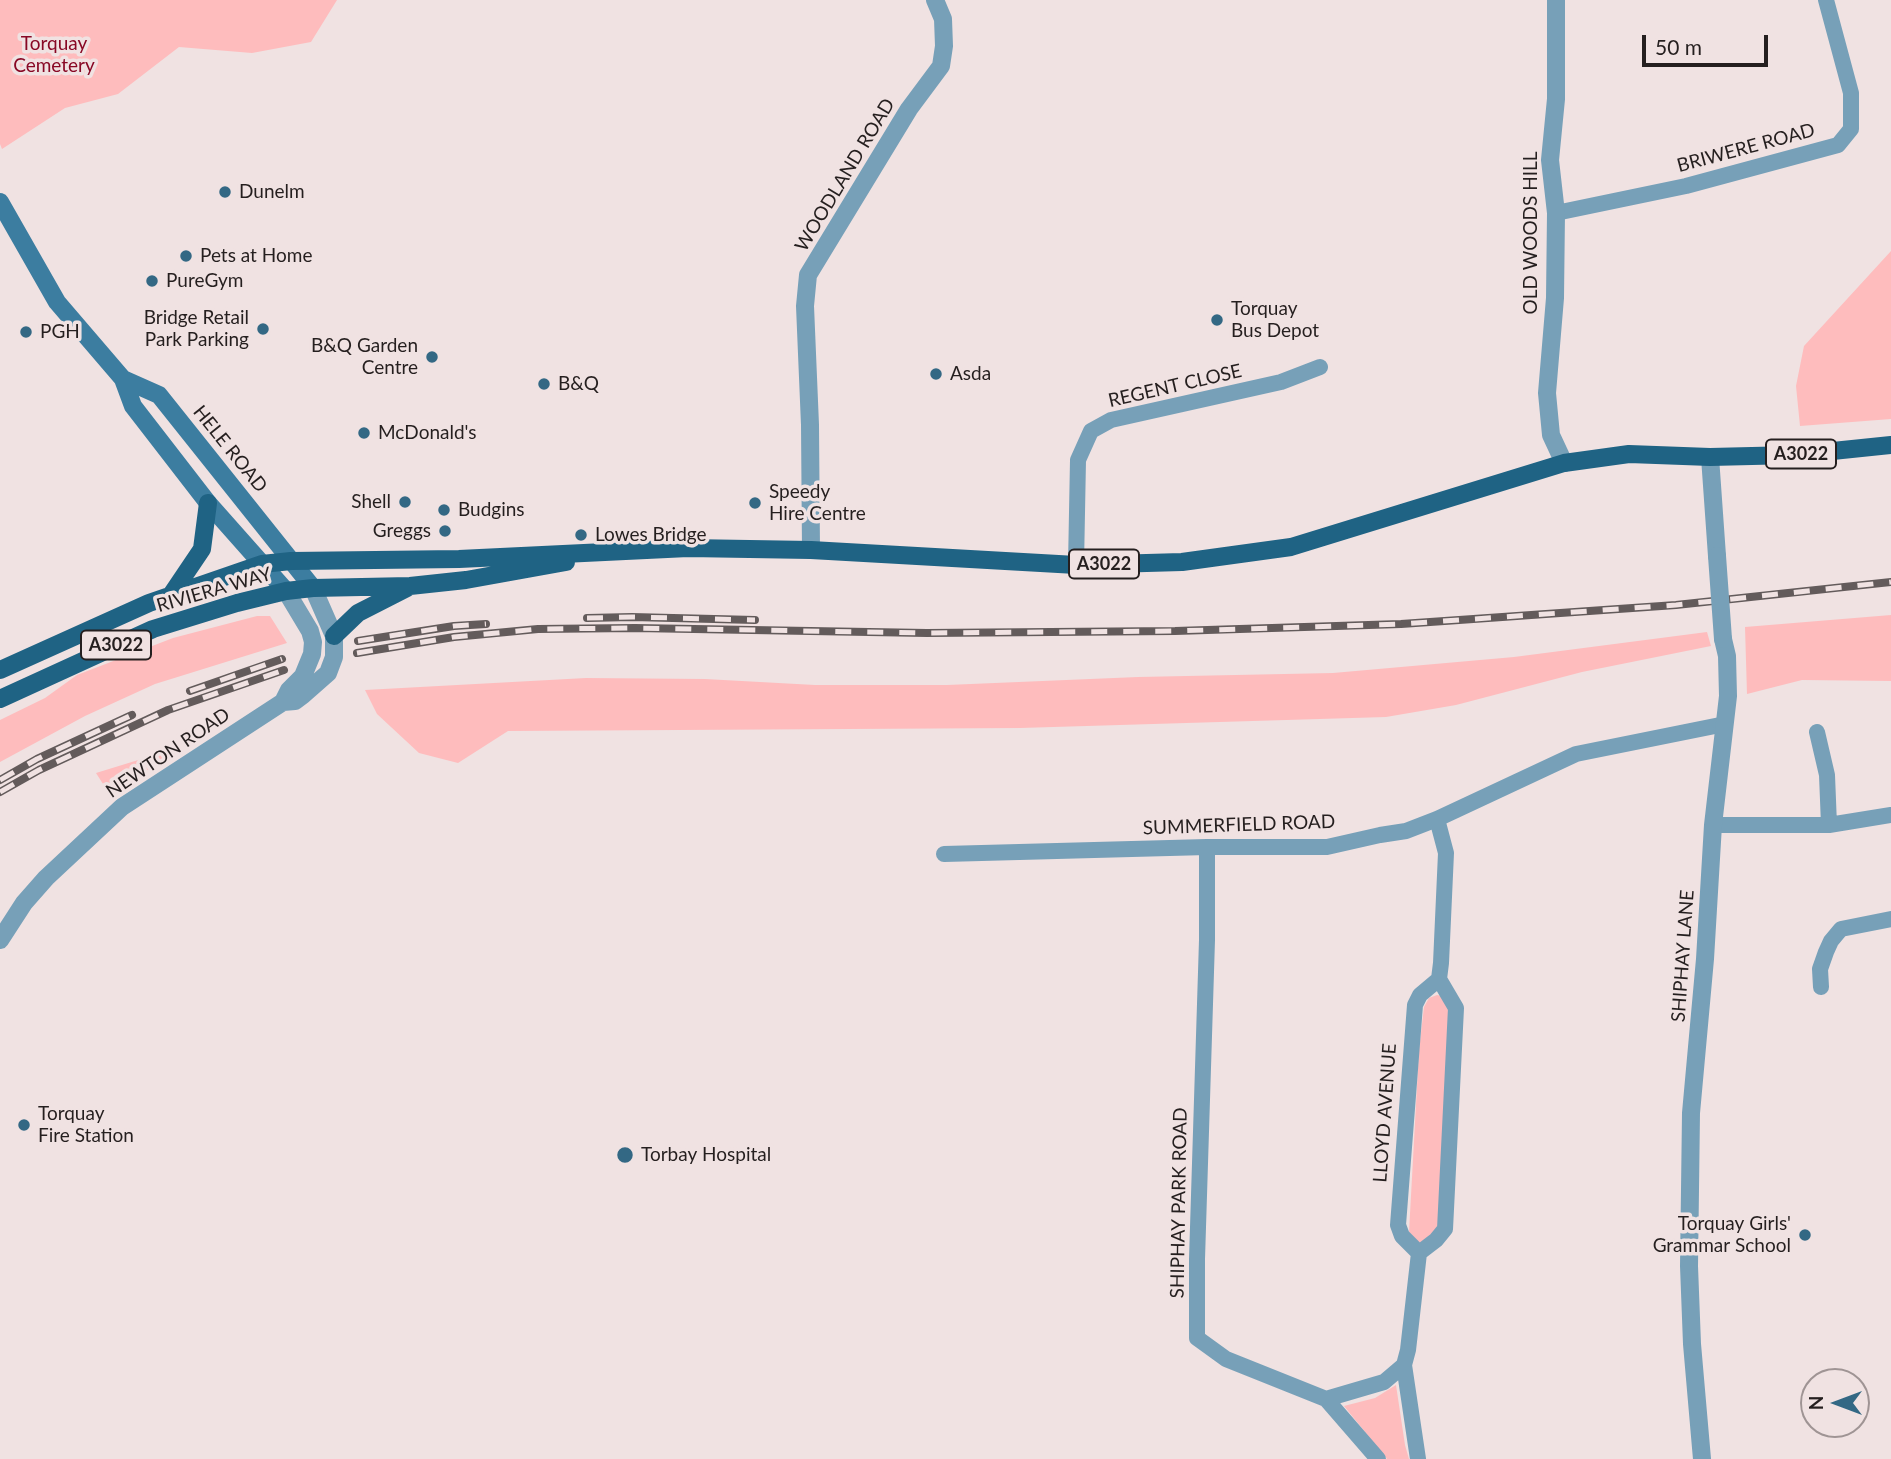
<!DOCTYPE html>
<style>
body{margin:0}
#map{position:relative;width:1891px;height:1459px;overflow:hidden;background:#f0e2e2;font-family:Lato,sans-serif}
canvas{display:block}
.north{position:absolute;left:1800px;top:1368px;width:70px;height:70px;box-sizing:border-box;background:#f0e2e2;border:2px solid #9f9494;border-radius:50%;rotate:270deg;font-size:19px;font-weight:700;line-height:28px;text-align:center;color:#251f1f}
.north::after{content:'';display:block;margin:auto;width:24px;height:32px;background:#336884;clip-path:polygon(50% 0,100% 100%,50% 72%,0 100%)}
.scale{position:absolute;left:1642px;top:35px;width:126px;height:32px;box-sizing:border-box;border:4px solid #251f1f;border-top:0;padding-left:9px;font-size:21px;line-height:24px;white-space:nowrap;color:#251f1f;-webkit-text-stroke:5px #f0e2e2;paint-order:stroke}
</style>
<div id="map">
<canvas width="1891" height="1459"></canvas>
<div class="north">N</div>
<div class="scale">50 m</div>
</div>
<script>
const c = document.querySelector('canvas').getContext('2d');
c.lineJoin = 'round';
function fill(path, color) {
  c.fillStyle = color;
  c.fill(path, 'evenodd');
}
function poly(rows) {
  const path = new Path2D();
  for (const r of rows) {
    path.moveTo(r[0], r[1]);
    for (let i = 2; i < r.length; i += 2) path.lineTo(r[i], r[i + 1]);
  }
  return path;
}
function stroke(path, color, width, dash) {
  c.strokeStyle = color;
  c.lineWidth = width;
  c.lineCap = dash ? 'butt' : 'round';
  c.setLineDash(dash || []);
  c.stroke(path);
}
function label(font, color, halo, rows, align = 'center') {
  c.font = font + ' Lato,sans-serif';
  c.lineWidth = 7;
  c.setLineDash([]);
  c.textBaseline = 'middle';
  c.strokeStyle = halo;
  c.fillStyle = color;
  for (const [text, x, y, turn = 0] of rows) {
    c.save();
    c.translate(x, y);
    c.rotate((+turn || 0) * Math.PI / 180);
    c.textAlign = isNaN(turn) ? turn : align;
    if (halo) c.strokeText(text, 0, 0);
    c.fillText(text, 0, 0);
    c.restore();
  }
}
const green = poly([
 [0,0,337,0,311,42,252,53,179,47,118,94,65,108,2,149,0,144],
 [1891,251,1891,419,1800,426,1796,386,1804,346],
 [1891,615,1891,681,1802,680,1747,694,1745,627],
 [257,616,270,616,287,643,155,684,85,716,0,762,0,720,45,698,77,675,173,638],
 [1707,632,1711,646,1582,672,1456,705,1386,717,1020,728,508,731,458,763,419,753,377,714,365,690,586,678,705,679,815,685,947,685,1138,677,1333,673,1514,657],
 [174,749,112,798,96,773],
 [1437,995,1447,997,1456,1006,1441,1224,1421,1245,1409,1232,1419,1050,1424,1007,1429,998],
 [1396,1385,1405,1445,1409,1459,1387,1459,1344,1406,1375,1398]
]);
const minor = poly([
 [1556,213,1686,186,1838,145,1851,129,1851,93,1826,0],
 [1076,565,1078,460,1091,431,1111,420,1281,382,1320,367],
 [1817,732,1827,775,1829,825],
 [1713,825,1829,825,1891,815],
 [1207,847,1207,940,1197,1259,1197,1338,1226,1359,1326,1399,1378,1459],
 [944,854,1207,847,1327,847,1380,835,1406,831,1437,819,1576,754,1725,724],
 [1821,987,1820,969,1826,952,1831,941,1841,929,1891,919],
 [1419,1253,1436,1240,1445,1229,1456,1008,1439,979],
 [1404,1365,1418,1459],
 [1326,1399,1384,1382,1404,1365,1408,1350,1419,1253,1402,1236,1398,1225,1415,1005,1420,995,1439,979,1441,963,1446,853,1437,819]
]);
const tertiary = poly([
 [1556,0,1556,99,1550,160,1556,213,1555,298,1547,393,1551,435,1564,463],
 [1710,457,1717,556],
 [811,550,810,425,805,306,808,275,909,109,941,66,944,46,943,19,935,0],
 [283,702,295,701,303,695,328,673,334,657,334,636,313,588],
 [0,940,24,903,46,878,122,807,283,702,289,690,303,676,312,654,313,642,310,631,286,591],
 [1702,1459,1692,1344,1689,1266,1691,1113,1705,959,1713,825,1728,696,1727,656,1723,639]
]);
const secondary = poly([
 [0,202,57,302,123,379,133,406,208,503,286,591],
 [123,379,159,395,313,588]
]);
const primary = poly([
 [171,595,202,549,208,503],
 [334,636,358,613,407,588],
 [0,670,149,603,262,564,291,561,459,559,688,548,811,550,1076,565,1182,562,1291,547,1564,463,1629,454,1710,457,1794,455,1891,445],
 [0,699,153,629,237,603,286,591,313,588,410,586,466,580,566,562]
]);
const rail = poly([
 [587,618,632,617,755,620],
 [358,641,454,626,486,624],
 [357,653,454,637,538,629,635,628,927,633,1175,631,1401,624,1676,605,1891,582],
 [190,691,282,659],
 [0,780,37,759,132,715],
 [0,792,39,770,168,710,284,670]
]);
const tertiaryBridge = poly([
 [1717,556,1723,639]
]);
const markers = [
 [225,192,7,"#336884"],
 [186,256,7,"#336884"],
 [152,281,7,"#336884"],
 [1217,320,7,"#336884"],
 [263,329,7,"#336884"],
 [26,332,7,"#336884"],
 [432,357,7,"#336884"],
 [936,374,7,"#336884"],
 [544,384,7,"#336884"],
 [364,433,7,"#336884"],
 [405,502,7,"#336884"],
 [755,503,7,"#336884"],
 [444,510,7,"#336884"],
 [445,531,7,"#336884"],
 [581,535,7,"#336884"],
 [24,1125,7,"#336884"],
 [625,1155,9,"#336884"],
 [1805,1235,7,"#336884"]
];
const shields = [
 [1801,454,70],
 [1104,564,70],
 [116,645,70]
];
const shieldNames = [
 ["A3022",1801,454],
 ["A3022",1104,564],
 ["A3022",116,645]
];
const parkNames = [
 ["Torquay",54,44],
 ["Cemetery",54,66]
];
const streetNames = [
 ["BRIWERE ROAD",1746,148,-15],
 ["WOODLAND ROAD",845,175,-59],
 ["OLD WOODS HILL",1531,233,-90],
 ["REGENT CLOSE",1175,386,-13],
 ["HELE ROAD",230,449,51],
 ["RIVIERA WAY",214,590,-16],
 ["NEWTON ROAD",168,753,-34],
 ["SUMMERFIELD ROAD",1239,825,-2],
 ["SHIPHAY LANE",1683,956,-86],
 ["LLOYD AVENUE",1385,1113,-86],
 ["SHIPHAY PARK ROAD",1179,1203,-89]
];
const poiNames = [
 ["Dunelm",239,192],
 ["Pets at Home",200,256],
 ["PureGym",166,281],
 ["Torquay",1231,309],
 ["Bus Depot",1231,331],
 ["Bridge Retail",249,318,"right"],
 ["Park Parking",249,340,"right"],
 ["PGH",40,332],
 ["B&Q Garden",418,346,"right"],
 ["Centre",418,368,"right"],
 ["Asda",950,374],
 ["B&Q",558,384],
 ["McDonald's",378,433],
 ["Speedy",769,492],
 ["Hire Centre",769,514],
 ["Shell",391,502,"right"],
 ["Budgins",458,510],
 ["Greggs",431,531,"right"],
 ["Lowes Bridge",595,535],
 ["Torquay",38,1114],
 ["Fire Station",38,1136],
 ["Torbay Hospital",641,1155],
 ["Torquay Girls'",1791,1224,"right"],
 ["Grammar School",1791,1246,"right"]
];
fill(green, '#febcbd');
stroke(minor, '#77a0b8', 16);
stroke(tertiary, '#77a0b8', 18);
stroke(secondary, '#3c7da0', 18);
stroke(primary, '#1f6384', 18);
stroke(rail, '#635b5b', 8);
stroke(rail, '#f0e2e2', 5, [16]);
stroke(tertiaryBridge, '#77a0b8', 18);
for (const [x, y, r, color] of markers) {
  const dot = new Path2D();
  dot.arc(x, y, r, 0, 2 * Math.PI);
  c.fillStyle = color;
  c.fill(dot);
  stroke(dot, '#f0e2e2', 2.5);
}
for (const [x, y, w] of shields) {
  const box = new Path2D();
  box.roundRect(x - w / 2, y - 14.5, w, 29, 5);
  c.fillStyle = '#f0e2e2';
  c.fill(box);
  stroke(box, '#251f1f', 2);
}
label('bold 18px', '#251f1f', null, shieldNames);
label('19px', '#880825', '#f0e2e2', parkNames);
label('19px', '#251f1f', '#f0e2e2', streetNames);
label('19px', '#251f1f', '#f0e2e2', poiNames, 'left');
</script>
